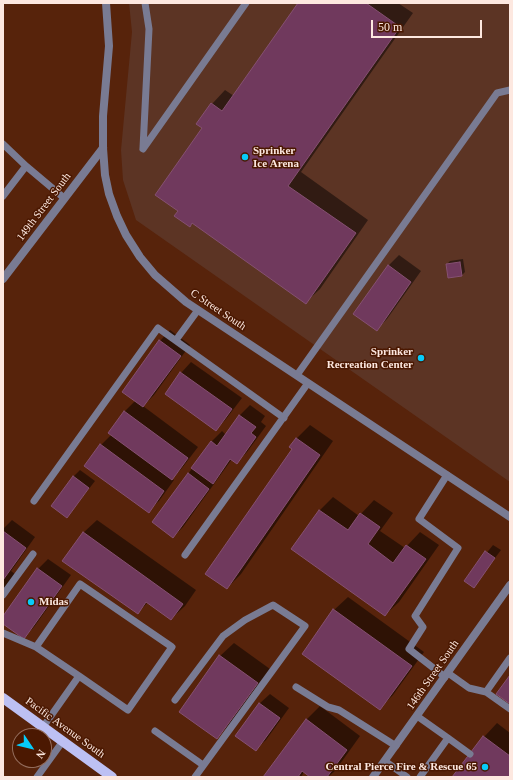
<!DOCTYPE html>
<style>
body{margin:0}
#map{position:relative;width:513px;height:780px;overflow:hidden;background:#57230b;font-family:Georgia,serif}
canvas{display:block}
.frame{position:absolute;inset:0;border:4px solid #fde8e0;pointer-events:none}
.north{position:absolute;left:12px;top:728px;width:40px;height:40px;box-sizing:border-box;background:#4b1801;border:1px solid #926b5a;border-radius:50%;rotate:125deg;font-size:11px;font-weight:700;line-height:16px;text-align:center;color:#fde8e0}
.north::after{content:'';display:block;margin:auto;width:14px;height:18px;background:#07cbf9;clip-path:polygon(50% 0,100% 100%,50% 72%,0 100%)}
.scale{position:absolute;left:371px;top:20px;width:111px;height:18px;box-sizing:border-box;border:2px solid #fde8e0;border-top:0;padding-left:5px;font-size:12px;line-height:14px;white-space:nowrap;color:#fde8e0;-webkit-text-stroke:3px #4b1801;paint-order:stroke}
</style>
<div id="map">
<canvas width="513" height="780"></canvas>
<div class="frame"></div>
<div class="north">N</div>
<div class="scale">50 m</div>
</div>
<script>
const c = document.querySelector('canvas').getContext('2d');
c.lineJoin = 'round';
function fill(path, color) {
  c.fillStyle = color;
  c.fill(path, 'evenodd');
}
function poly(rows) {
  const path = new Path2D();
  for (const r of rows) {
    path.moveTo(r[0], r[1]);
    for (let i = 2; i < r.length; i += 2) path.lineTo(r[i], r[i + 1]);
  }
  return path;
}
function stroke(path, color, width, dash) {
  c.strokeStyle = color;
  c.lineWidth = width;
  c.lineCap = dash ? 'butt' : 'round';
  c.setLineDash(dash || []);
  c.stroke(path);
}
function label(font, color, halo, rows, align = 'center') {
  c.font = font + ' Georgia,serif';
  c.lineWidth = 3;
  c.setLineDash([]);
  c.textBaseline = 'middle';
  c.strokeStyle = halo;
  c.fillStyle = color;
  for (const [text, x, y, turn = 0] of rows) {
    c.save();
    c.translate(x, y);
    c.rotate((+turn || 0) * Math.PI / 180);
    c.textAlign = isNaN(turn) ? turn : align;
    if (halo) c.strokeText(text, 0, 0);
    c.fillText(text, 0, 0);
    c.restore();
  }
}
const green = poly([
 [129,3,510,3,510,482,136,220,123,180,121,150,132,32]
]);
const shadow = poly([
 [299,3,398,3,413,13,301,172,368,220,320,289,306,302,193,223,190,226,180,211,212,104,225,90,234,96],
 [399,255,421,271,387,319,377,329,388,266],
 [463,259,465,272,462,275,447,264,450,261],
 [170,330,190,345,154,395,143,406,198,447,182,468,172,479,174,480,159,501,148,511,101,445,112,434,110,432,125,411,136,400,160,341],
 [191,362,242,398,226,419,216,430,166,393,181,373],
 [250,405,265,416,261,422,266,426,247,452,237,462,232,459,183,527,173,537,188,474,211,442,222,431,226,435,240,415],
 [310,425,333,441,241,574,227,588,293,448,296,439],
 [80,470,95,481,67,517,73,477],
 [333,497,359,516,374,500,393,513,380,531,405,548,420,532,439,545,399,602,385,615,292,549,320,510],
 [12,520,35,537,11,571,15,574,3,591,3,529],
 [97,520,196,590,185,606,171,619,148,602,138,613,83,533],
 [493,545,501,550,474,586,465,580],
 [48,559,71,575,34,627,24,637,3,622,3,618,38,569],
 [348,597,424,652,393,695,380,708,334,610],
 [234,643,270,669,230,724,217,738,220,656],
 [270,694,289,708,266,740,255,750,259,704],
 [320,706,360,736,335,771,328,777,311,777,304,772,301,777,265,777,306,720],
 [497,723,510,733,510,777,453,777,484,737]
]);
const building = poly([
 [298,3,366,3,400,27,288,186,356,233,306,304,192,223,190,227,174,216,178,211,155,195,202,128,196,124,211,103,222,111,298,3],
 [460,262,462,276,448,278,446,264,460,262],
 [388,265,411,282,377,331,353,314,388,265],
 [159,340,181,356,143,407,122,392,159,340],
 [180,372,232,409,216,431,165,394,180,372],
 [124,411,188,458,172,480,108,433,124,411],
 [239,415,256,427,251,433,256,437,237,464,230,459,213,484,191,468,211,441,217,446,239,415],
 [296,438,320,455,227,589,205,574,292,449,289,447,296,438],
 [100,444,164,491,149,513,84,466,100,444],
 [188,473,209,489,173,538,152,522,188,473],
 [73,476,89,488,67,518,51,506,73,476],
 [319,510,348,530,360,513,380,527,368,544,393,563,406,545,426,559,385,616,291,549,319,510],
 [3,531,26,548,3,580,3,531],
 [83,532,183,604,171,620,146,602,138,614,62,561,83,532],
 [485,551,495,558,474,588,464,581,485,551],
 [37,568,62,586,24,639,3,624,3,616,37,568],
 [333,609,412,666,380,710,302,654,333,609],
 [219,655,258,683,217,739,179,712,219,655],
 [510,675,510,704,496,694,510,675],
 [259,703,280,718,256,751,235,736,259,703],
 [306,719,347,750,327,777,310,777,302,771,298,777,263,777,306,719],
 [483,736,510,756,510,777,452,777,483,736]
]);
const service = poly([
 [3,144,26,166],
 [143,148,149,29,145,3],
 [143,149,246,3],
 [3,196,26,166,64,198],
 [176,340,198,310],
 [297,375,497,93,510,90],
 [34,501,158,328,284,418],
 [185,555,308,383],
 [3,595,33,554],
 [3,633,36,647],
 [448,673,469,688,486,692,510,709],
 [445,677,409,649,423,627,415,616,458,548,419,519,447,475],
 [296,687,328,707,339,710,396,746],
 [486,692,510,658],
 [175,700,223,636,245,620,273,605,305,626,195,777],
 [417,716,448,738,420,777],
 [43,727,79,676,128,710,172,647,80,584,36,647,79,676],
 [155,731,203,765],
 [448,738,470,754],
 [385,761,407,777],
 [37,777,63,741]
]);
const minor = poly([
 [3,279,103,148],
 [373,777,510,585]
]);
const tertiary = poly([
 [106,3,109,46,103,116,103,148,105,175,109,194,117,216,126,235,140,257,155,275,186,302,510,517]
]);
const primary = poly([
 [3,698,112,777]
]);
const markers = [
 [245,157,4,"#07cbf9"],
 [421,358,4,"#07cbf9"],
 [31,602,4,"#07cbf9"],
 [485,767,4,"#07cbf9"]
];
const poiNames = [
 ["Sprinker",253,151],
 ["Ice Arena",253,164],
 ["Sprinker",413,352,"right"],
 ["Recreation Center",413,365,"right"],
 ["Midas",39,602],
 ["Central Pierce Fire & Rescue 65",477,767,"right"]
];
const streetNames = [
 ["149th Street South",44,207,-53],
 ["C Street South",218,310,34],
 ["146th Street South",433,675,-55],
 ["Pacific Avenue South",65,728,36]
];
fill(green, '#5c3424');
fill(shadow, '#0007');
fill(building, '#70395d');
stroke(building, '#855071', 1);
stroke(service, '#797b93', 7);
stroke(minor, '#797b93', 8);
stroke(tertiary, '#797b93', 8);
stroke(primary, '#bdc0f3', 10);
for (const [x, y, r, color] of markers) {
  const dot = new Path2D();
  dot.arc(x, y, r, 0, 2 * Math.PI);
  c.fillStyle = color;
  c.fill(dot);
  stroke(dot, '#4b1801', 1.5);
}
label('bold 11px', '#fde8e0', '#4b1801', poiNames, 'left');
label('11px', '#fde8e0', '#4b1801', streetNames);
</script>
